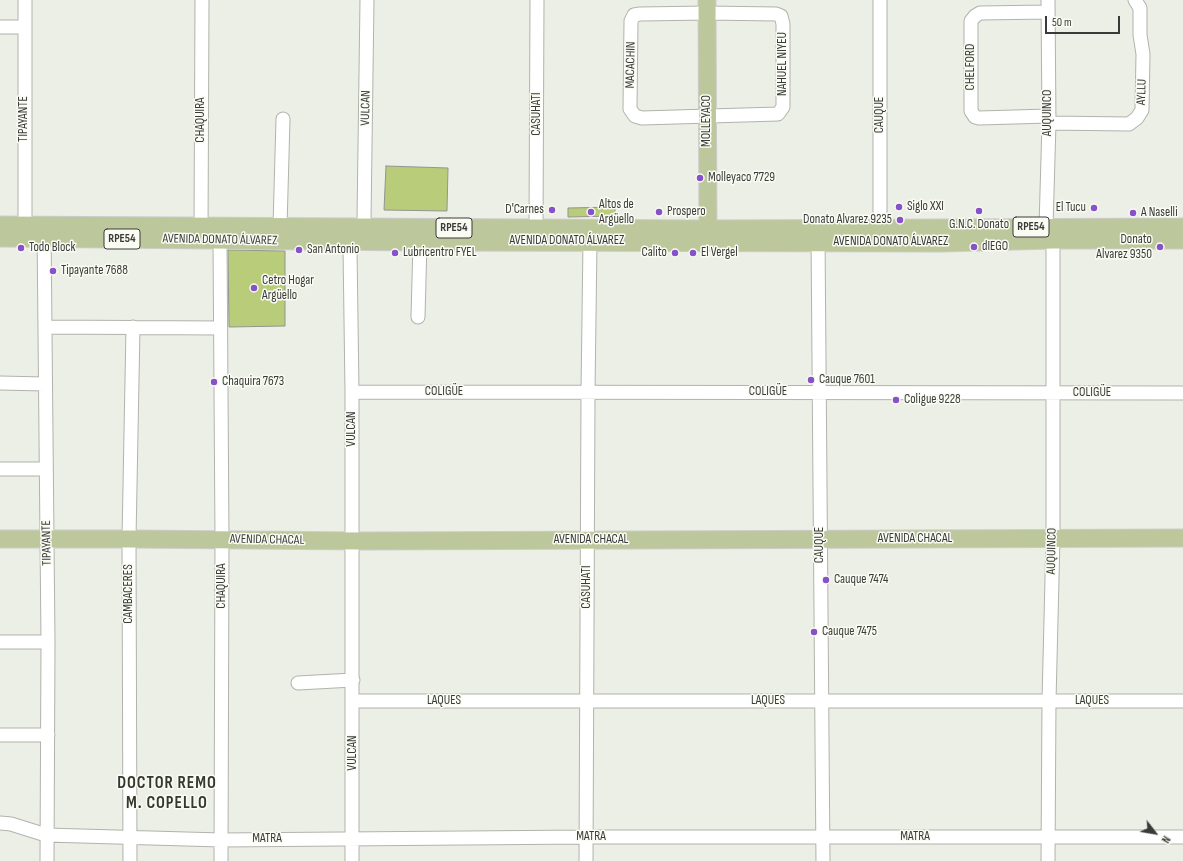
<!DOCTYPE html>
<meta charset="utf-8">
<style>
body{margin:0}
#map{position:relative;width:1183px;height:861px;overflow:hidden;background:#ecefe6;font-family:"Sofia Sans Condensed",sans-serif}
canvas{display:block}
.north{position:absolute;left:1135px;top:813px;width:40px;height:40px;-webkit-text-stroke:3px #fafcf4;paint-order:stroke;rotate:121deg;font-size:11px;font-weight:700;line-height:16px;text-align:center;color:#3a3b38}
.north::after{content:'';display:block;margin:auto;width:14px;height:18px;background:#3a3b38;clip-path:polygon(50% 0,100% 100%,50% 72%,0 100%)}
.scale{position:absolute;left:1045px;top:16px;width:75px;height:18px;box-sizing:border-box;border:2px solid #3a3b38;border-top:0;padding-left:5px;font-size:12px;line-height:14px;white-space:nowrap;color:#3a3b38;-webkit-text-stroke:3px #fafcf4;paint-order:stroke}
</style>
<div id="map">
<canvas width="1183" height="861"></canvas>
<div class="north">N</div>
<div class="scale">50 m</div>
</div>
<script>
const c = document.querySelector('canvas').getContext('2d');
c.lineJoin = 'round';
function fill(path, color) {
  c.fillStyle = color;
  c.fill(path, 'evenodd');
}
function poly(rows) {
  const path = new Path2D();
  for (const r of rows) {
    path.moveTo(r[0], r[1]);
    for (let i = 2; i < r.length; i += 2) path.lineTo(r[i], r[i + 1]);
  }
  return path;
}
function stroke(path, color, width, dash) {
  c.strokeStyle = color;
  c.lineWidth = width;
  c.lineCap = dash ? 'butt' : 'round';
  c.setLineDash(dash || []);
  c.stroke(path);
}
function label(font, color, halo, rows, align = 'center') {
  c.font = font + ' "Sofia Sans Condensed",sans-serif';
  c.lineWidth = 3;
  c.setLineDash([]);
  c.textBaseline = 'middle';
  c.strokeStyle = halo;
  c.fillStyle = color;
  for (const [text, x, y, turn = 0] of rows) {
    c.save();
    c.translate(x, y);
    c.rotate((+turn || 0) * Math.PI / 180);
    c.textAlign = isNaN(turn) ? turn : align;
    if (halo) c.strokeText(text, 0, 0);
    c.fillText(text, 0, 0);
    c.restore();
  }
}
const building = poly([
 [386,166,448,168,447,211,384,210,386,166],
 [615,207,615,216,568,217,568,208,615,207],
 [228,250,285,251,285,326,229,327,228,250]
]);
const minor = poly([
 [1047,12,980,13,975,16,971,21,971,111,975,117,979,118,1049,116],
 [707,13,776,14,781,16,783,24,783,107,778,114,642,118,635,116,630,109,631,21,634,15,640,14,707,13],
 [0,27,25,27],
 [1049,123,1129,124,1137,118,1142,110,1143,54,1140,35,1140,8,1135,0],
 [280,227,283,119],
 [1046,227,1049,123,1048,0],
 [536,228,537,0],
 [44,229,48,642,47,861],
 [880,229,880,0],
 [25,234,25,0],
 [201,234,202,0],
 [818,235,823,861],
 [220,240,222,540,221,861],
 [418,317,420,242],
 [45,327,220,328],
 [0,383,45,384],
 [352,392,1183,393],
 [0,469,46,469],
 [0,642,48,642],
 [298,683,353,680],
 [353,701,1183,701],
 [0,735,48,735],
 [0,823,11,824,46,835,221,840,586,837,1183,837],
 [130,861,129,539,133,327],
 [352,861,352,392,350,248,351,241,362,227,364,220,367,0],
 [586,861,588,392,590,241],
 [1048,861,1049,701,1053,538,1053,240]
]);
const major = poly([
 [707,0,708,240],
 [0,225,707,229,1183,227],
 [0,238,420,242,941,243,1053,240,1183,240],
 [0,539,129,539,362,541,1183,538]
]);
const markers = [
 [700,178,4,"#8651c9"],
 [899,207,4,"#8651c9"],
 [1094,208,4,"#8651c9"],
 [552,210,4,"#8651c9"],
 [979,211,4,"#8651c9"],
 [591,212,4,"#8651c9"],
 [659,212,4,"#8651c9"],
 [1133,213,4,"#8651c9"],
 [900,220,4,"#8651c9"],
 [974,247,4,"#8651c9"],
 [1160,247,4,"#8651c9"],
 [21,248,4,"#8651c9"],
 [299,250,4,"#8651c9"],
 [395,253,4,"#8651c9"],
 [675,253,4,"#8651c9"],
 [693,253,4,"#8651c9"],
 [53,271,4,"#8651c9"],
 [254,288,4,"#8651c9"],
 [811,380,4,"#8651c9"],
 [214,382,4,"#8651c9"],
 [896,400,4,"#8651c9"],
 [826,580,4,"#8651c9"],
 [814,632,4,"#8651c9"]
];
const shields = [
 [1031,227,36],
 [454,228,36],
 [122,239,36]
];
const shieldNames = [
 ["RPE54",1031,227],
 ["RPE54",454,228],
 ["RPE54",122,239]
];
const streetNames = [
 ["NAHUEL NIYEU",783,64,-90],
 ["MACACHIN",631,65,-89],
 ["CHELFORD",971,67,-90],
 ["AYLLU",1142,92,-88],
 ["VULCAN",366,108,-89],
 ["AUQUINCO",1048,113,-90],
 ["CASUHATI",537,114,-90],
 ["CAUQUE",880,115,-90],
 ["TIPAYANTE",24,119,-90],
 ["CHAQUIRA",201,120,-90],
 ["MOLLEYACO",707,121,-90],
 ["AVENIDA DONATO ÁLVAREZ",220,240,1],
 ["AVENIDA DONATO ÁLVAREZ",567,241],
 ["AVENIDA DONATO ÁLVAREZ",891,242],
 ["COLIGÜE",444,392],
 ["COLIGÜE",768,392],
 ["COLIGÜE",1092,393],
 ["VULCAN",352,429,-90],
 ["AVENIDA CHACAL",915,539],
 ["AVENIDA CHACAL",267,540,1],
 ["AVENIDA CHACAL",591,540],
 ["TIPAYANTE",47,543,-91],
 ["CAUQUE",820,545,-90],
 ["AUQUINCO",1052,551,-89],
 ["CHAQUIRA",222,586,-90],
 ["CASUHATI",587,587,-90],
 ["CAMBACERES",129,594,-90],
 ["LAQUES",444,701],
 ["LAQUES",768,701],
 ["LAQUES",1092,701],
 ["VULCAN",353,753,-90],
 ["MATRA",591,837],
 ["MATRA",915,837],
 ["MATRA",267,839]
];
const poiNames = [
 ["Molleyaco 7729",708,178],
 ["Altos de",599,205],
 ["Argüello",599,220],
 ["Siglo XXI",907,207],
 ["El Tucu",1086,208,"right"],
 ["D'Carnes",544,210,"right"],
 ["Prospero",667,212],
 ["A Naselli",1141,213],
 ["Donato Alvarez 9235",892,220,"right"],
 ["G.N.C. Donato",979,225,"center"],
 ["Donato",1152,240,"right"],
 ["Alvarez 9350",1152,255,"right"],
 ["dIEGO",982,247],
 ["Todo Block",29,248],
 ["San Antonio",307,250],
 ["Lubricentro FYEL",403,253],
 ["Calito",667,253,"right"],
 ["El Vergel",701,253],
 ["Tipayante 7688",61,271],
 ["Cetro Hogar",262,281],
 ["Argüello",262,296],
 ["Cauque 7601",819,380],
 ["Chaquira 7673",222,382],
 ["Coligue 9228",904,400],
 ["Cauque 7474",834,580],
 ["Cauque 7475",822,632]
];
const districtNames = [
 ["DOCTOR REMO",167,784],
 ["M. COPELLO",167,804]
];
fill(building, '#b8cc79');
stroke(building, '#93958e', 1);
stroke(minor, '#b1b3ac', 15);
stroke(major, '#cccccb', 19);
stroke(minor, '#fff', 13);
stroke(major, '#bcc79b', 17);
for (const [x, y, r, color] of markers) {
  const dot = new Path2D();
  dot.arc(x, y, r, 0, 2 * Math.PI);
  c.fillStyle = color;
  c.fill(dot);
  stroke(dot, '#fafcf4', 1.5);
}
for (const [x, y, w] of shields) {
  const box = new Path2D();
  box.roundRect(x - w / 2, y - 10, w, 20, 3);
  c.fillStyle = '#fafcf4';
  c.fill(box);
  stroke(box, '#3a3b38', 1);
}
label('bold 12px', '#3a3b38', null, shieldNames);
label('13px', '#3a3b38', '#fafcf4', streetNames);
label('13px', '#3a3b38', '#fafcf4', poiNames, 'left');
c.letterSpacing = '1px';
label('bold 17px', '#353730', '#fafcf4', districtNames);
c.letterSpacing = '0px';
</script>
